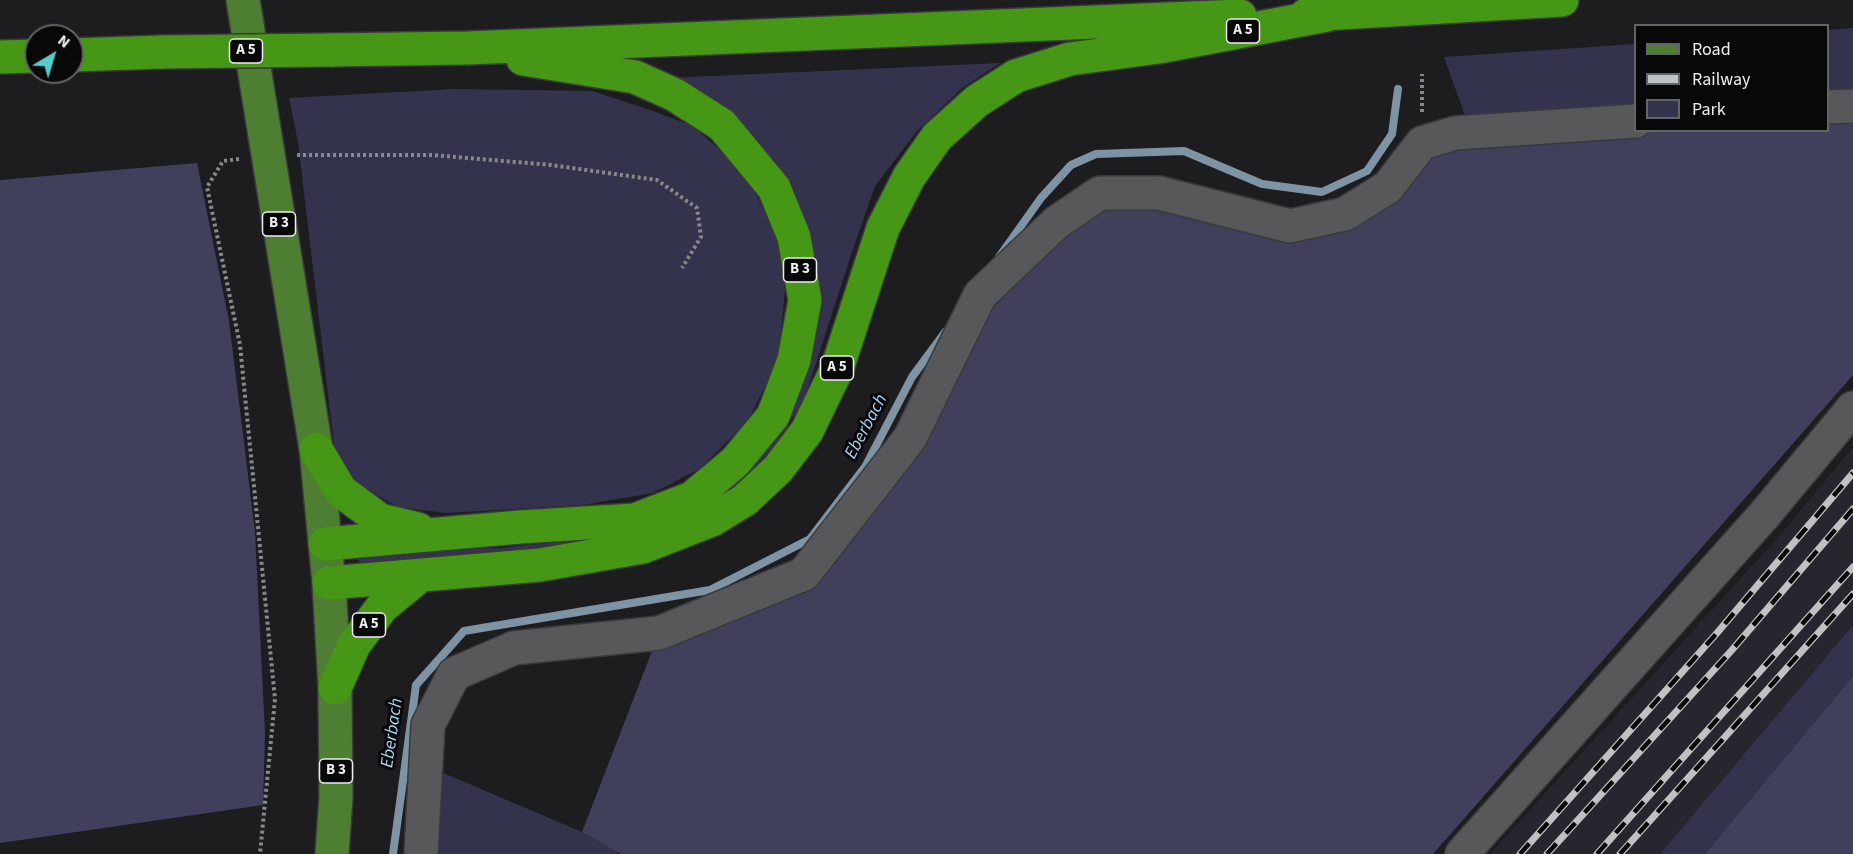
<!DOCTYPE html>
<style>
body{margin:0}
#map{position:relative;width:1853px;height:854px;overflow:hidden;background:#1d1d20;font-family:"Source Sans 3",sans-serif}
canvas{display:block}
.legend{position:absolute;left:1634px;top:24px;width:195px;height:108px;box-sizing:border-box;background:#080809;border:2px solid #636465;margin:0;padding:8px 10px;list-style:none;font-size:18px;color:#ecedee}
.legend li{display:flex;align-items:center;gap:12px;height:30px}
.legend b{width:30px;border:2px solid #636465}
.north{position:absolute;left:24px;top:24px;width:60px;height:60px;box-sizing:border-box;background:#080809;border:2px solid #636465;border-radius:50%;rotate:38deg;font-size:16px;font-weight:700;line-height:24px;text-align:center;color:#ecedee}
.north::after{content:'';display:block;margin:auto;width:21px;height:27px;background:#53cdca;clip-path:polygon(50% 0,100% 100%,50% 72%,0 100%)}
</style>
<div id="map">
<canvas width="1853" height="854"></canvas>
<ul class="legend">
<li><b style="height:8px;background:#4d7e31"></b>Road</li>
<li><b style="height:8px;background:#c0c1c2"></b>Railway</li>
<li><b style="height:16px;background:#34334d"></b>Park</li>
</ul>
<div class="north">N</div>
</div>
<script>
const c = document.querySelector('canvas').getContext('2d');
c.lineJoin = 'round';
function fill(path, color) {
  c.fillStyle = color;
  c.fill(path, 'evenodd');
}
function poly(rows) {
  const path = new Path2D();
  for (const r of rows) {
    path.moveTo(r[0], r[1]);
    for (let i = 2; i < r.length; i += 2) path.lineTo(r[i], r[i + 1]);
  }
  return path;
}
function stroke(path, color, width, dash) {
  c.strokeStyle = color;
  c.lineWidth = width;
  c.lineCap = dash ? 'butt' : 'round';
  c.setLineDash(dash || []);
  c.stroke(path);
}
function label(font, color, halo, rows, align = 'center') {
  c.font = font + ' "Source Sans 3",sans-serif';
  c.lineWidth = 6;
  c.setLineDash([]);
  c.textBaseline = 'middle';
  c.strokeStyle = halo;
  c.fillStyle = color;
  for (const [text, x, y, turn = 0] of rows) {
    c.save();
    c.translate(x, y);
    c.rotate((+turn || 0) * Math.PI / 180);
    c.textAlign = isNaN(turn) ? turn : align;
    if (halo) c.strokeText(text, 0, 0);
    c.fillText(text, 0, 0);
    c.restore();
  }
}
const built = poly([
 [1853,447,1853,625,1660,854,1490,854,1781,534]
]);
const green = poly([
 [1853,28,1853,95,1828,97,1828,30],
 [1635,44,1635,111,1468,124,1444,57],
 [1000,63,962,88,917,131,875,186,853,249,804,400,771,450,737,485,694,515,580,550,365,566,353,556,368,551,500,548,602,537,770,440,805,223,668,78],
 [455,89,592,91,650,110,693,126,743,171,777,234,785,290,778,361,748,420,701,468,653,493,582,505,446,513,398,507,356,483,335,453,298,142,289,98],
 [1853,625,1853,676,1705,854,1660,854],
 [441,772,582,832,618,852,617,854,434,854]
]);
const forest = poly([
 [1853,106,1853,375,1433,854,621,854,582,832,659,633,804,574,910,438,980,295,1100,193,1290,226,1345,214,1422,143,1636,130,1828,130,1828,107],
 [197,163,229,321,255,532,265,733,263,805,0,843,0,180],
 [1853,676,1853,854,1705,854]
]);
const stream = poly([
 [999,257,1041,198,1071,165,1096,154,1184,151,1262,184,1322,192,1367,171,1392,134,1398,89],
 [393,854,416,685,464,631,710,590,810,539,865,467,912,377,946,331]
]);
const path = poly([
 [1422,112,1422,74],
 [297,155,433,155,551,165,657,180,697,208,701,237,682,268],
 [239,159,223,161,207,187,240,345,275,699,260,854]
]);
const minor = poly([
 [1828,107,1853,106],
 [421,854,428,725,454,674,514,648,659,633,804,574,910,438,980,295,1057,222,1100,193,1159,193,1290,226,1345,214,1388,187,1422,143,1455,133,1636,121],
 [1462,854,1765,514,1853,408]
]);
const major = poly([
 [243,0,316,449,329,583,335,688,336,797,332,854]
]);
const highway = poly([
 [1306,15,1562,0],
 [330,50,468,48,1240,16],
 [72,55,162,52],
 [0,57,36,56],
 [316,449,341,491,380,520,418,529],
 [325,544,520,527,635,520,692,498,735,462,773,416,794,360,805,300,794,237,774,188,722,125,675,95,635,77,523,59],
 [329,583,540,565,643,547,712,520,745,500,778,469,807,431,837,369,883,228,909,177,937,137,977,101,1016,76,1070,59,1159,47,1327,15],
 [335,688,354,645,382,607,421,575]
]);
const rail = poly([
 [1520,854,1717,633,1853,473],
 [1547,854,1732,650,1853,509],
 [1597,854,1853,567],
 [1620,854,1853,594]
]);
const highwayBridge = poly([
 [162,52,330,50]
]);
const shields = [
 [1243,31,33],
 [246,51,33],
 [279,224,33],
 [800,270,33],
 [837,368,33],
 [369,625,33],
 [336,771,33]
];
const shieldNames = [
 ["A 5",1243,31],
 ["A 5",246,51],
 ["B 3",279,224],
 ["B 3",800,270],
 ["A 5",837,368],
 ["A 5",369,625],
 ["B 3",336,771]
];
const waterNames = [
 ["Eberbach",867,427,-62],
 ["Eberbach",393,733,-82]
];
fill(built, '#26262e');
fill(green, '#34334d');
fill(forest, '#403f5c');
stroke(stream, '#7e93a3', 8);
stroke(minor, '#393a3c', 36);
stroke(major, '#393a3c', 36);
stroke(highway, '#393a3c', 36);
stroke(path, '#88898b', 4, [3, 3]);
stroke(minor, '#58585b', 33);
stroke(major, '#4d7e31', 33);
stroke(highway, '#469715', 33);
stroke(rail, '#c0c1c2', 7);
stroke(rail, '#080809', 4.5, [14]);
stroke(highwayBridge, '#393a3c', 36, []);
stroke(highwayBridge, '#469715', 33);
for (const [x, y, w] of shields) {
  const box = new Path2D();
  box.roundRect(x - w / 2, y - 12, w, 24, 4.5);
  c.fillStyle = '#080809';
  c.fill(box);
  stroke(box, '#ecedee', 1.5);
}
label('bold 15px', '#ecedee', null, shieldNames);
label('italic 18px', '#abd4f6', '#080809', waterNames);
</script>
